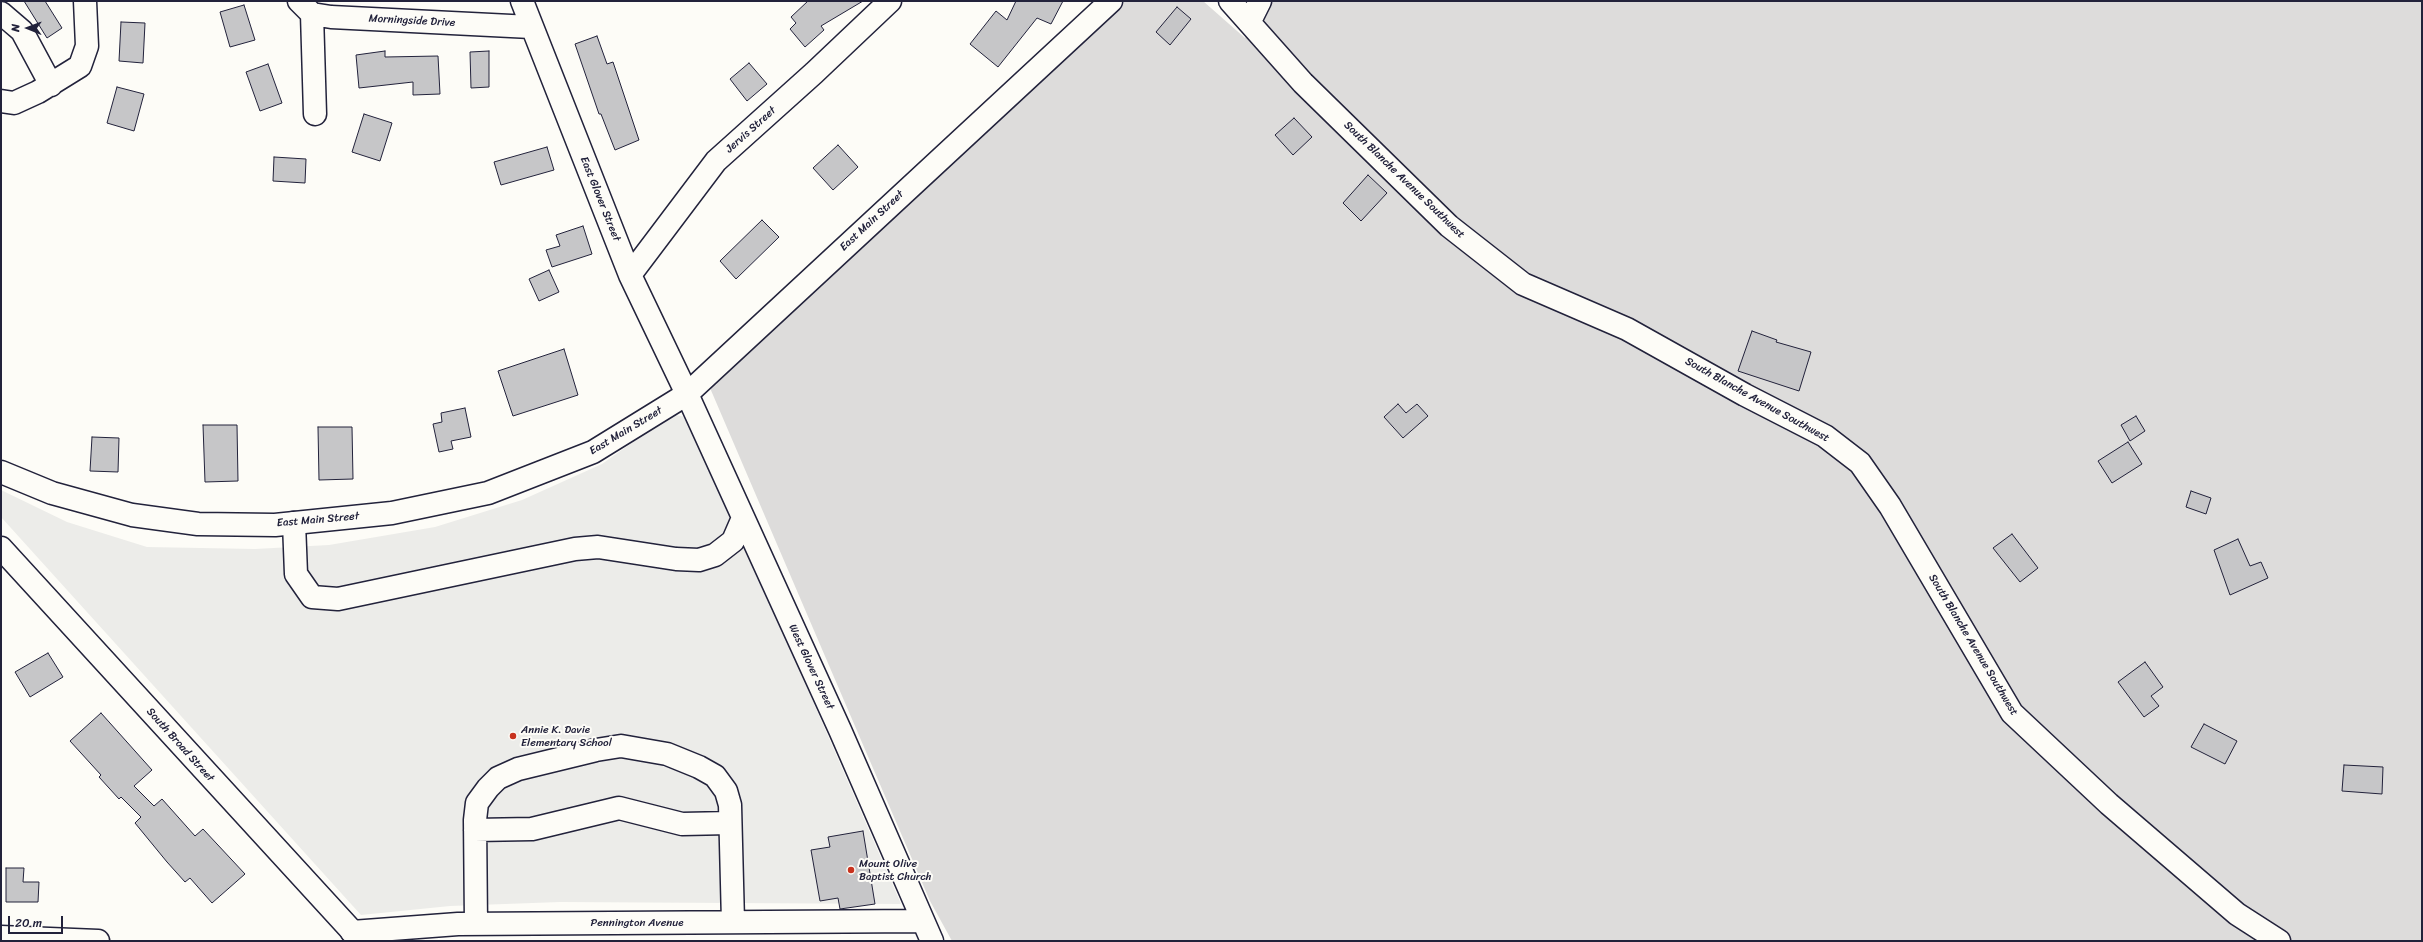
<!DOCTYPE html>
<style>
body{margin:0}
#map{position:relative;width:2423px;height:942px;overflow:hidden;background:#fdfcf7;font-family:Sriracha,sans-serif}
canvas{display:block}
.frame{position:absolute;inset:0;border:2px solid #22223b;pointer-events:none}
.north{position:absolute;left:8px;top:8px;width:40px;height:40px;-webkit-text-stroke:3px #fdfcf7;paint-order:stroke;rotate:271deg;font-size:11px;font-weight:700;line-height:16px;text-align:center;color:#22223b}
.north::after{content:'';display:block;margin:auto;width:14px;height:18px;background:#22223b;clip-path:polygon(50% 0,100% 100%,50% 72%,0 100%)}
.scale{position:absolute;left:8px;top:916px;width:55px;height:18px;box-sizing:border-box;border:2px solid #22223b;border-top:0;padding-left:5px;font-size:12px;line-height:14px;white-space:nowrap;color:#22223b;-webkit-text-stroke:3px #fdfcf7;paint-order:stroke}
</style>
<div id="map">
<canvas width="2423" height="942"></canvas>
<div class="frame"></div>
<div class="north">N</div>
<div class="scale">20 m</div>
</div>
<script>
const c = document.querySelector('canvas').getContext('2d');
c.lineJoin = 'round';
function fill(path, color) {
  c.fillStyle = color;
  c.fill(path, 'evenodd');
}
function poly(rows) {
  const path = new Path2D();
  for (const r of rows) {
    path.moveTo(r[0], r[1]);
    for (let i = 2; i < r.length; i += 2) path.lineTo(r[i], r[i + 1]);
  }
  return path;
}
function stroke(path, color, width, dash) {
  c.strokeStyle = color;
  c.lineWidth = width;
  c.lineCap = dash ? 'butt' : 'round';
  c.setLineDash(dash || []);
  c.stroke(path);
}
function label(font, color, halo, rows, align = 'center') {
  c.font = font + ' Sriracha,sans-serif';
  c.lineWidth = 4;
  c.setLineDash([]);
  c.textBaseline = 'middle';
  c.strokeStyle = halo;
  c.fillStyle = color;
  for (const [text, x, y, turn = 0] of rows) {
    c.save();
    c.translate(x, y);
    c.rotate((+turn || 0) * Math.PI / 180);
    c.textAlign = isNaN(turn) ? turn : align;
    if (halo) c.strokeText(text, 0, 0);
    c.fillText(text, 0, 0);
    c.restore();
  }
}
const built = poly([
 [676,415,690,418,901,904,560,902,450,906,361,915,1,517,1,490,67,522,147,547,255,549,329,545,435,527,522,500,602,464,664,420]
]);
const green = poly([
 [1119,1,1203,1,1245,38,1267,1,2422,1,2422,941,952,941,930,901,707,381]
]);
const building = poly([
 [24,1,45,1,62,28,47,38,24,1],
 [808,1,863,1,821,26,824,30,805,47,790,29,796,23,791,17,808,1],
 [1016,1,1063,1,1051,24,1037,18,998,67,970,44,996,11,1007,20,1016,1],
 [244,5,255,40,230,47,220,12,244,5],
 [1177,7,1191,19,1170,45,1156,32,1177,7],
 [121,22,145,23,143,63,119,61,121,22],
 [597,36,607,64,613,62,639,140,615,150,601,114,599,114,575,44,597,36],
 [385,51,385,57,438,56,440,94,413,95,413,82,359,88,356,55,385,51],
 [489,51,489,87,471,88,470,52,489,51],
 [749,63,767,84,747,101,730,79,749,63],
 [268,64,282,103,260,111,246,72,268,64],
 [117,87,144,94,134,131,107,123,117,87],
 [364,114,392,123,380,161,352,152,364,114],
 [1294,118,1312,137,1293,155,1275,135,1294,118],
 [838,145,858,167,833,190,813,168,838,145],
 [547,147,554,170,501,185,494,162,547,147],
 [274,157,306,159,305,183,273,181,274,157],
 [1368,175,1387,193,1361,221,1343,203,1368,175],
 [762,220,779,237,736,279,720,261,762,220],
 [583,226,592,254,552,267,546,250,560,246,556,235,583,226],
 [549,270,559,292,539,301,529,279,549,270],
 [1752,331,1777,340,1776,342,1811,352,1799,391,1738,371,1752,331],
 [564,349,578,395,513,416,498,371,564,349],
 [1398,404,1406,413,1417,404,1428,416,1403,438,1384,417,1398,404],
 [465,408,471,437,451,441,453,449,439,452,433,424,442,422,441,413,465,408],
 [2136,416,2145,431,2130,441,2121,425,2136,416],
 [203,425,237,425,238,481,205,482,203,425],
 [318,427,352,427,353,479,319,480,318,427],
 [92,437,119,438,118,472,90,471,92,437],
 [2128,442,2142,464,2112,483,2098,461,2128,442],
 [2191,491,2211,498,2206,514,2186,507,2191,491],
 [2012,534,2038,568,2020,582,1993,548,2012,534],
 [2238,539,2250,566,2261,562,2268,578,2230,595,2214,550,2238,539],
 [48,653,63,677,30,697,15,672,48,653],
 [2145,662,2163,687,2151,696,2159,706,2144,717,2118,682,2145,662],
 [101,713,152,770,134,786,154,806,162,799,195,836,203,829,245,874,212,903,190,878,185,882,167,862,135,823,141,817,121,797,119,799,99,777,101,775,70,741,101,713],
 [2204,724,2237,741,2225,764,2191,747,2204,724],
 [2344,765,2383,767,2382,794,2342,791,2344,765],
 [863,831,875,904,840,909,838,898,820,901,811,850,830,847,828,837,863,831],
 [6,868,24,868,23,882,39,882,38,902,6,902,6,868]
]);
const minor = poly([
 [299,1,312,14,331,17,531,27],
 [522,1,630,275,687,394,840,730,932,941],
 [1230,1,1303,83,1449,226,1523,284,1627,329,1745,395,1825,436,1860,463,1890,506,2012,713,2109,804,2237,914,2279,941],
 [1,13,22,31,51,85],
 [312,14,315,114],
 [1250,21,1260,1],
 [1,101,14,103,38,92,80,66,87,46,85,1],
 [630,275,716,161,814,73,890,1],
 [294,523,296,574,312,597,338,599,575,549,598,547,676,559,699,560,715,555,733,541,743,518],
 [475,830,532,829,619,808,682,824,730,823],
 [476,924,475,820,477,803,488,788,498,778,518,769,596,750,621,746,667,754,699,767,715,776,726,791,730,805,733,922],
 [352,932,458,924,923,921],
 [1,937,98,941]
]);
const major = poly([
 [1,472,52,493,132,515,198,524,275,525,392,513,488,493,593,452,687,394,1111,1],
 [1,548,361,941]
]);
const markers = [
 [513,736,4,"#c8321e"],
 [851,870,4,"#c8321e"]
];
const streetNames = [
 ["Morningside Drive",412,21,3],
 ["Jervis Street",751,130,-42],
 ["South Blanche Avenue Southwest",1404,180,44],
 ["East Glover Street",600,199,68],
 ["East Main Street",872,221,-43],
 ["South Blanche Avenue Southwest",1757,400,29],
 ["East Main Street",626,431,-31],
 ["East Main Street",318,520,-5],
 ["South Blanche Avenue Southwest",1973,645,59],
 ["West Glover Street",811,667,65],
 ["South Broad Street",180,745,48],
 ["Pennington Avenue",637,923]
];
const poiNames = [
 ["Annie K. Davie",521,730],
 ["Elementary School",521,743],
 ["Mount Olive",859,864],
 ["Baptist Church",859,877]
];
fill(built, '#ecece9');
fill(green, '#dddcdb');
fill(building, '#c6c6c8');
stroke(building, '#22223b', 1);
stroke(minor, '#22223b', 25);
stroke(major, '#22223b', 25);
stroke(minor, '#fdfcf7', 22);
stroke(major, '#fdfcf7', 22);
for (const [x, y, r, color] of markers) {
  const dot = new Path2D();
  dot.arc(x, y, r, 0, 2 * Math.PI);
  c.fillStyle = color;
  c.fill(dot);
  stroke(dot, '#fdfcf7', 1.5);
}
label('11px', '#22223b', '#fdfcf7', streetNames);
label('11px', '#22223b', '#fdfcf7', poiNames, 'left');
</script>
